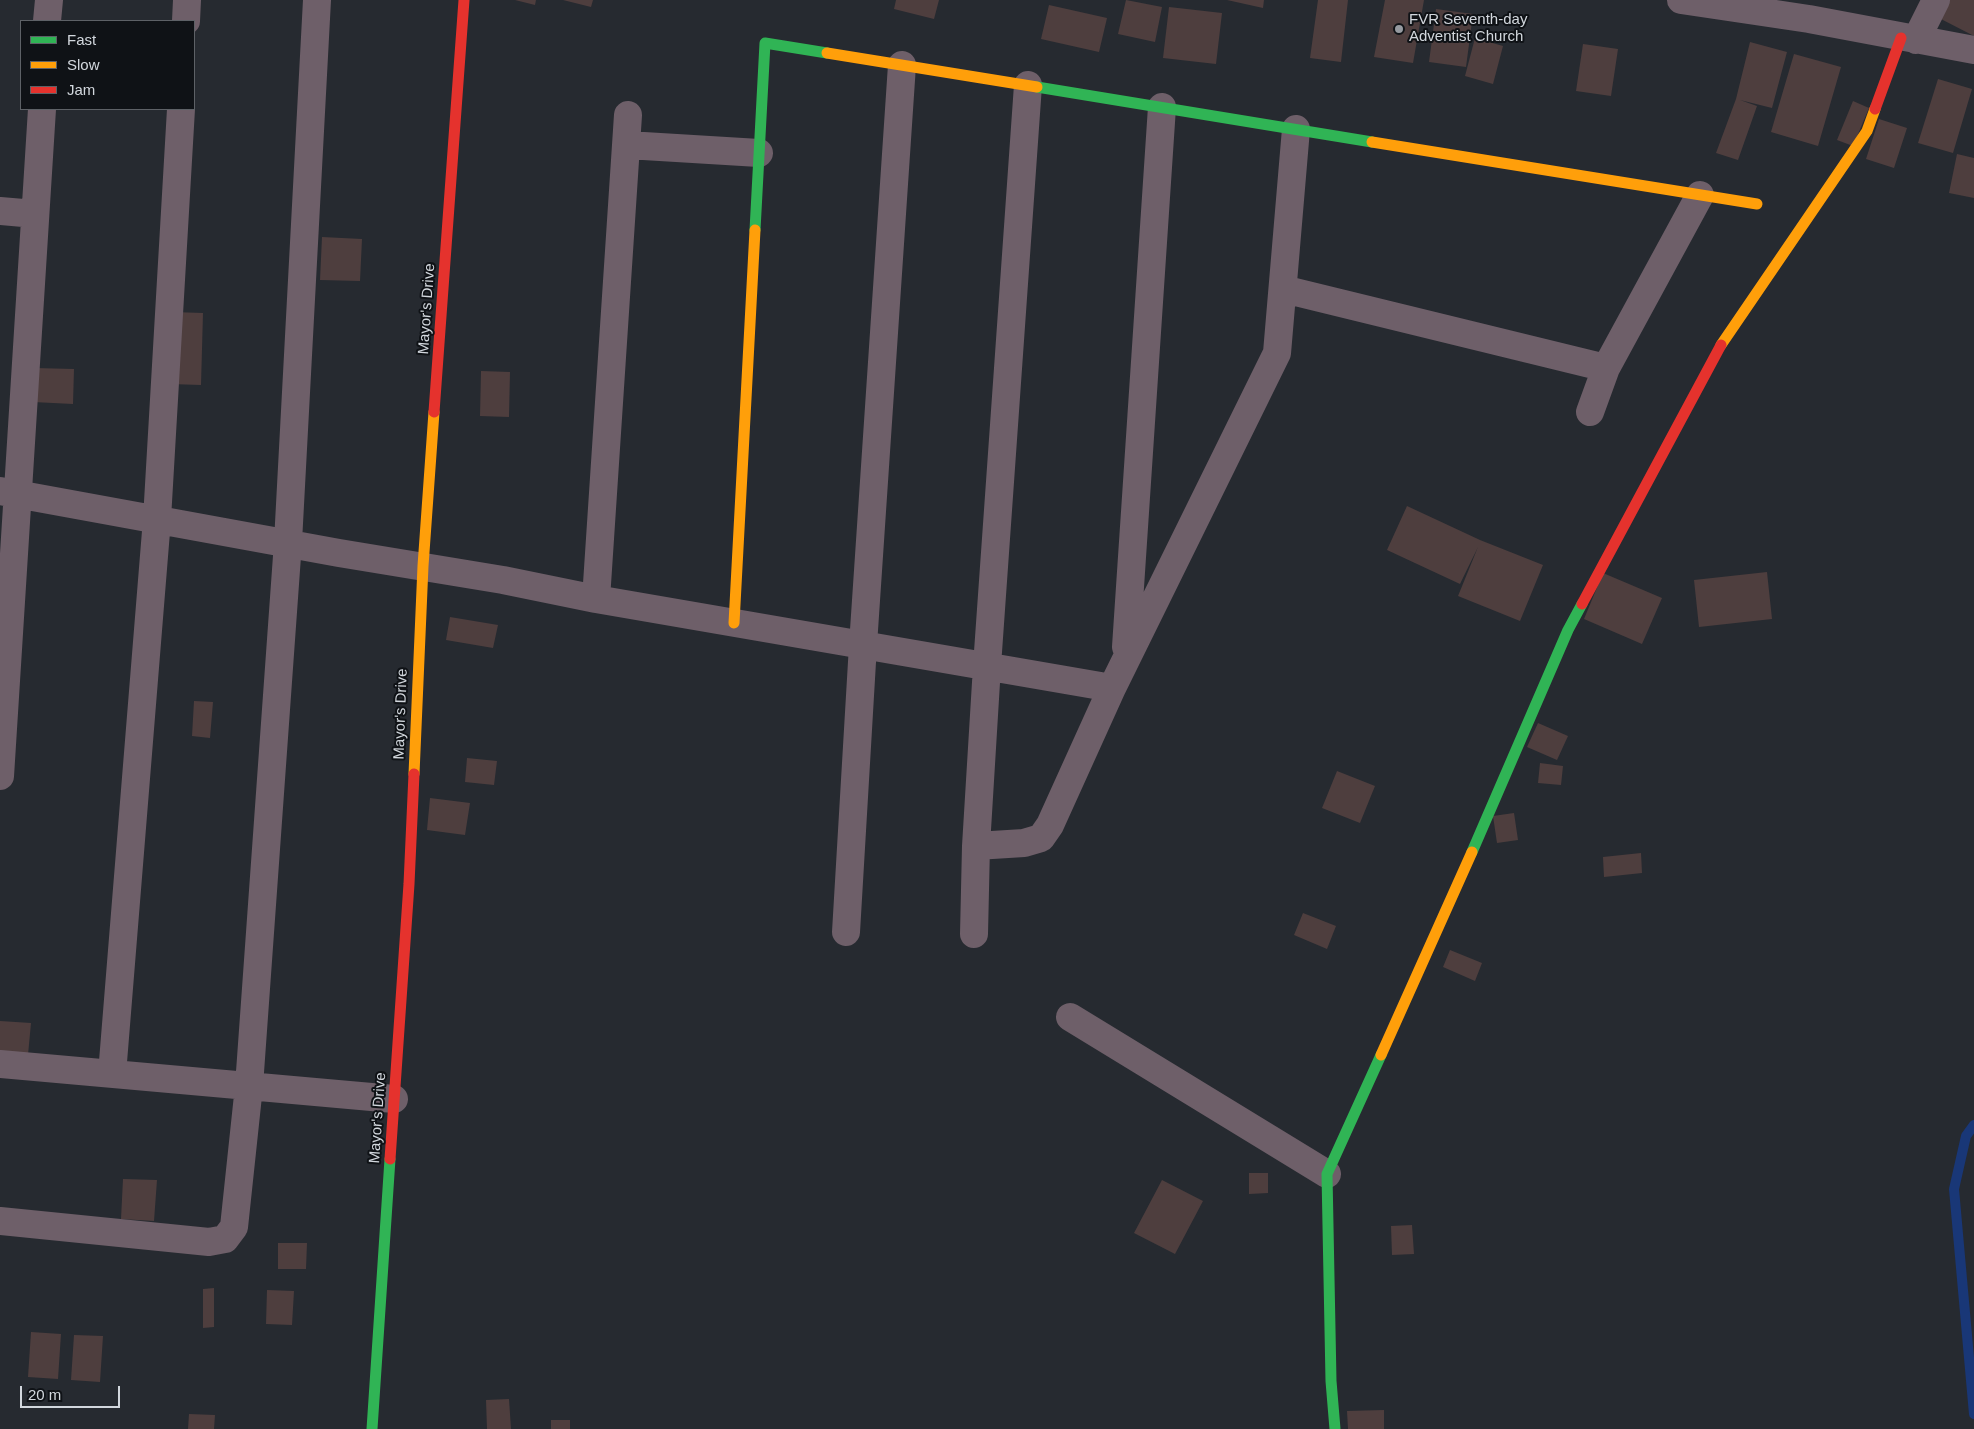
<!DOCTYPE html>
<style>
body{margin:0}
#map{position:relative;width:1974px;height:1429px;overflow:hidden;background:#262a30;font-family:Helvetica,sans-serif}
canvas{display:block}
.legend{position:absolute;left:20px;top:20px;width:175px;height:90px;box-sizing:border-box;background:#0f1216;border:1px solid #5d6166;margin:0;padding:6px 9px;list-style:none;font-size:15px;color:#d2d7dd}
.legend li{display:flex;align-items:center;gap:10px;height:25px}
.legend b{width:25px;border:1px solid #5d6166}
.scale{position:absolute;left:20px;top:1386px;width:100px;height:22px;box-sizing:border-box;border:2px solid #d2d7dd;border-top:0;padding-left:6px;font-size:15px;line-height:18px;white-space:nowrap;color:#d2d7dd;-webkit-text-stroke:4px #0f1216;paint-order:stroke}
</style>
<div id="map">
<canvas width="1974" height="1429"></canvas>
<ul class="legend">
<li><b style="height:6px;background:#30b455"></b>Fast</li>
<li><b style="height:6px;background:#ff9f0a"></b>Slow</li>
<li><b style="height:6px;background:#e5322d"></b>Jam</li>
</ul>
<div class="scale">20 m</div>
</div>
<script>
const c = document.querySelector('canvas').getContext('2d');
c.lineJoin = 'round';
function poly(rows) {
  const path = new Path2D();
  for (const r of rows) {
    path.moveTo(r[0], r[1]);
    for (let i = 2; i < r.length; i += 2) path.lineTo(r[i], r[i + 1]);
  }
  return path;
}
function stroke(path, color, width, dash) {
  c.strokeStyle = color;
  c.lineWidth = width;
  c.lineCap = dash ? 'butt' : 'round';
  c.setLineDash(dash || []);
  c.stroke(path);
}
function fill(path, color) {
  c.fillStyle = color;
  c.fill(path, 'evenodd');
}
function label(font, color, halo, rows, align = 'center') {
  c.font = font + ' Helvetica,sans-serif';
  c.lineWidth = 4;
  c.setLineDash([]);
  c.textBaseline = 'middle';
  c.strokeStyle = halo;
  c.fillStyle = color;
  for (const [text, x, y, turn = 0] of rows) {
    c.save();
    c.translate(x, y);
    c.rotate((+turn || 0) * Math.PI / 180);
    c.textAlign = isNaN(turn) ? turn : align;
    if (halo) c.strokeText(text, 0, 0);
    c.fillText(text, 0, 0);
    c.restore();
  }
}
const stream = poly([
 [1974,1125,1966,1136,1954,1189,1974,1414]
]);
const building = poly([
 [515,0,536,0,535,5],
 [563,0,593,0,591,7],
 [896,0,939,0,934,19,894,9],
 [1126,0,1162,7,1155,42,1118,34],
 [1227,0,1264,0,1263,8],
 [1318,0,1348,0,1341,62,1310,58],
 [1385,0,1424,0,1413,63,1374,57],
 [1949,0,1974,0,1974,36,1939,18],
 [1049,5,1107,18,1099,52,1041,39],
 [1169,7,1222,13,1216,64,1163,58],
 [1436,9,1473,14,1466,67,1429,62],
 [1475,38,1503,46,1493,84,1465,76],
 [1750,42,1787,52,1772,108,1740,100,1757,106,1738,160,1716,153,1736,99],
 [1583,44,1618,49,1611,96,1576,91],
 [1794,54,1841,67,1818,146,1771,132],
 [1938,79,1972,89,1953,153,1918,143],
 [1853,101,1869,108,1853,146,1837,140],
 [1879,119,1907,128,1894,168,1866,159],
 [1957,154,1974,158,1974,198,1949,193],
 [322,237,362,239,360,281,320,280],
 [172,312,203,313,201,385,170,384],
 [34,368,74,369,73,404,33,402],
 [481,371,510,372,509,417,480,416],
 [1407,506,1480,540,1543,565,1520,621,1458,596,1478,547,1460,584,1387,550],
 [1767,572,1772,619,1699,627,1694,580],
 [1603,573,1662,598,1642,644,1584,619],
 [450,617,498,625,493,648,446,640],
 [194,701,213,702,210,738,192,736],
 [1538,723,1568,736,1557,760,1527,747],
 [467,758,497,761,494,785,465,782],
 [1540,763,1563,766,1561,785,1538,783],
 [1337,771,1375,786,1360,823,1322,808],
 [430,798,470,803,465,835,427,830],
 [1514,813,1518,840,1497,843,1493,816],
 [1641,853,1642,873,1604,877,1603,857],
 [1303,913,1336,926,1327,949,1294,935],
 [1450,950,1482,963,1475,981,1443,967],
 [0,1021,31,1023,28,1055,0,1053],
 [1249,1173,1268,1173,1268,1193,1249,1194],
 [123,1179,157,1180,154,1221,121,1219],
 [1162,1180,1203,1201,1175,1254,1134,1233],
 [1412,1225,1414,1254,1392,1255,1391,1226],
 [278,1243,307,1243,306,1269,278,1269],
 [214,1288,214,1327,203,1328,203,1289],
 [267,1290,294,1291,292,1325,266,1324],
 [31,1332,61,1334,58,1379,28,1377],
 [74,1335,103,1336,100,1382,71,1380],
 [509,1399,511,1429,487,1429,486,1400],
 [1384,1410,1384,1429,1348,1429,1347,1411],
 [189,1414,215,1415,214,1429,188,1429],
 [551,1420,570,1420,570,1429,551,1429]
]);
const street = poly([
 [1681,0,1809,19,1974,50],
 [47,21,49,0],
 [186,21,187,0],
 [1916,40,1936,0],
 [627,145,759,153],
 [0,211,35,214],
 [1283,289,1606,368],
 [1590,412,1606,368,1700,195],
 [0,491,339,553,503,580,596,599,1112,688],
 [596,599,628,115],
 [1126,647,1162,107],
 [0,776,42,109],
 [976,846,1024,843,1041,838,1050,825,1112,688,1277,353,1296,129],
 [846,932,863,645,902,65],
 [974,934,976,846,987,666,1028,85],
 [1070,1017,1327,1174],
 [0,1064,394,1099],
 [112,1074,157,519,181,109],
 [0,1221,209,1242,225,1239,234,1227,249,1086,288,542,317,0]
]);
const fast = poly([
 [1037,87,1372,142],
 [755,230,765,43,827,53],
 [1472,852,1568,630,1582,604],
 [372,1429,390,1159],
 [1335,1429,1331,1381,1327,1174,1381,1055]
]);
const slow = poly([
 [827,53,1037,87],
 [1372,142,1757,204],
 [1721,345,1867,131,1875,109],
 [734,623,755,230],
 [414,774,423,566,434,412],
 [1381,1055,1472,852]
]);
const jam = poly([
 [1875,109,1901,38],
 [434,412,464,0],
 [1582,604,1721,345],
 [390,1159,409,884,414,774]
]);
const markers = [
 [1399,29,5,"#969aa0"]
];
const poiNames = [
 ["FVR Seventh-day",1409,20],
 ["Adventist Church",1409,37]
];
const streetNames = [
 ["Mayor's Drive",427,309,-86],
 ["Mayor's Drive",401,714,-88],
 ["Mayor's Drive",378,1118,-86]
];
stroke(stream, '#193777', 10);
fill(building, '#4e3e3e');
stroke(street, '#6e5f69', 28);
stroke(fast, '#30b455', 11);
stroke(slow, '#ff9f0a', 11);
stroke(jam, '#e5322d', 11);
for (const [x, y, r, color] of markers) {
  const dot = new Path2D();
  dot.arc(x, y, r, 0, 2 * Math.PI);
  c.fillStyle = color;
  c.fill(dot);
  stroke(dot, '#0f1216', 2);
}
label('15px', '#d2d7dd', '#0f1216', poiNames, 'left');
label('15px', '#d2d7dd', '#0f1216', streetNames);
</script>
